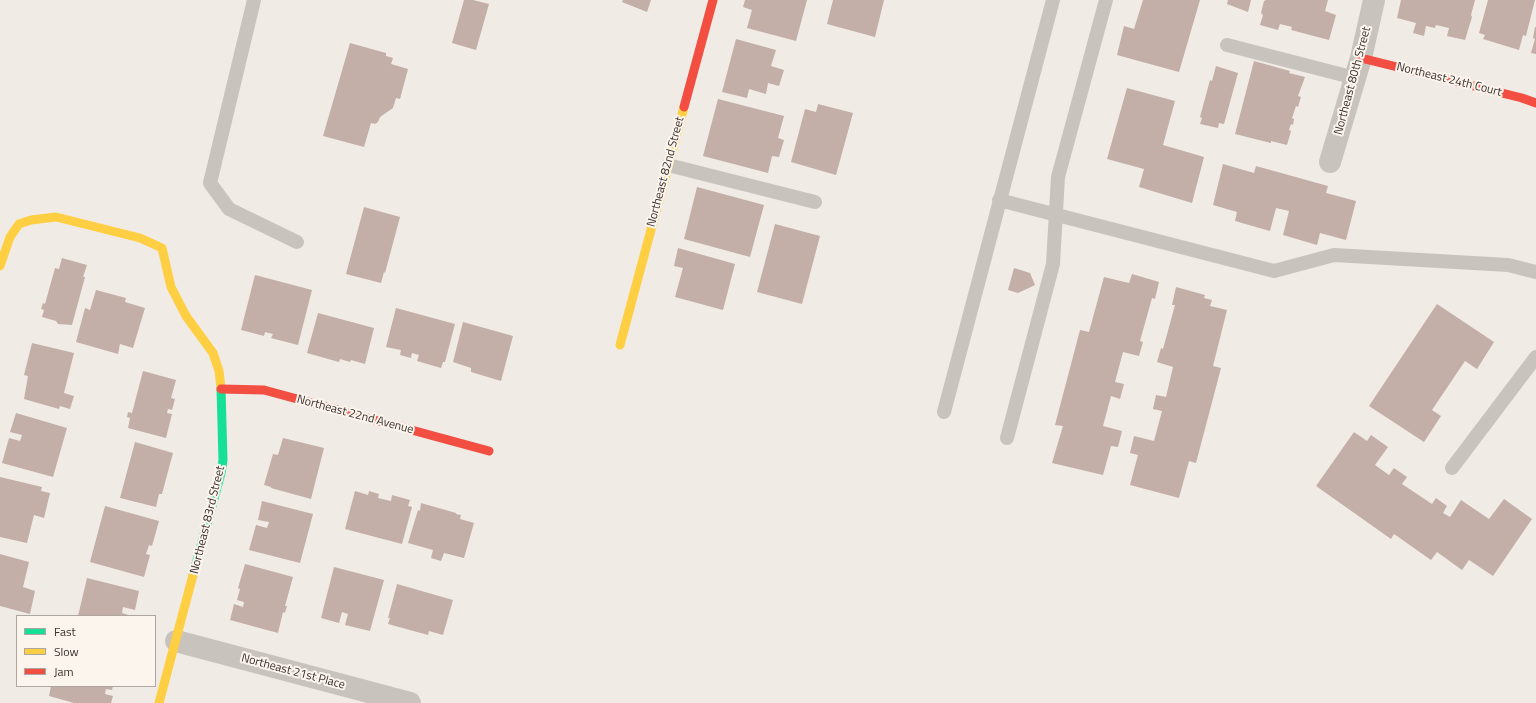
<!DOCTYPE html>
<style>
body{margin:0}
#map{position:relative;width:1536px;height:703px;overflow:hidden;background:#f0ebe5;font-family:"Titillium Web",sans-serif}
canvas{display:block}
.legend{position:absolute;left:16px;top:615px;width:140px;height:72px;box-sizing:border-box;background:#fbf5ee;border:1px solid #aea6a0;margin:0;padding:5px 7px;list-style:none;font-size:12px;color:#3b302b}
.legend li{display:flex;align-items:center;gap:8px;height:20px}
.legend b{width:20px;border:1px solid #aea6a0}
</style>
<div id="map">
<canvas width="1536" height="703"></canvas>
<ul class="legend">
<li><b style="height:5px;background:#16e098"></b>Fast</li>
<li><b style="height:5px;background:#ffcf43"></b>Slow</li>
<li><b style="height:5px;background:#f24e42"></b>Jam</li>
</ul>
</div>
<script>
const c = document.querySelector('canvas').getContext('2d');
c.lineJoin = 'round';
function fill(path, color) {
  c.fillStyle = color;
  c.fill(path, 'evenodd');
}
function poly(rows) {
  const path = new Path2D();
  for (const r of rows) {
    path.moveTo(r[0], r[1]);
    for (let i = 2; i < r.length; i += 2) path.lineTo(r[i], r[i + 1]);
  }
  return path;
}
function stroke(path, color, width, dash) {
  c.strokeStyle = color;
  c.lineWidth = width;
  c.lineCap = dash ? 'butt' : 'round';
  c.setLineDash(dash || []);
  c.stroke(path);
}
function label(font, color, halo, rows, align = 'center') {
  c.font = font + ' "Titillium Web",sans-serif';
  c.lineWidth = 4;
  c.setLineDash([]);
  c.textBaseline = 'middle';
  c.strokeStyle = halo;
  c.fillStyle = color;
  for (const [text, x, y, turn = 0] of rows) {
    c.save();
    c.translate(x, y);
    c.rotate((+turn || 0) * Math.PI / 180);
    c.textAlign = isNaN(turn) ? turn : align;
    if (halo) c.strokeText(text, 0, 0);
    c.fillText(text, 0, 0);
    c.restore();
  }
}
const building = poly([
 [464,0,473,0,489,4,476,50,452,43],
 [623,0,651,0,647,12,622,2],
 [745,0,807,0,796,41,747,28,752,10,743,7],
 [833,0,884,0,875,37,827,24],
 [1143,0,1200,0,1179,72,1117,55,1124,26,1134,29],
 [1228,0,1251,0,1248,12,1227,4],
 [1266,0,1328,0,1325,11,1336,15,1329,40,1291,30,1292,27,1280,24,1278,30,1260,25,1263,15,1261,13,1264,1],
 [1401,0,1475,0,1471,15,1472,17,1465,40,1447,36,1449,28,1436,25,1435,28,1426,26,1424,36,1413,33,1416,23,1397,18],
 [1488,0,1535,0,1526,36,1523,35,1519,50,1483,39,1485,35,1479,33],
 [1535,27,1536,27,1536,54,1531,53,1535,39,1533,38],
 [736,39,776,50,771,66,784,70,779,86,768,83,766,94,749,89,747,98,722,92],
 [350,43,386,53,386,56,393,58,391,64,408,69,400,99,396,98,393,108,380,117,378,122,375,124,371,123,364,147,323,136],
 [1254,61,1290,71,1289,73,1305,77,1298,96,1301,97,1298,107,1296,106,1292,118,1294,119,1293,125,1291,124,1289,130,1291,131,1287,145,1271,141,1271,143,1235,134],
 [1216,66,1238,73,1224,124,1219,123,1218,128,1200,124,1202,118,1200,117,1210,80,1212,81],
 [1127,88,1175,101,1163,145,1204,157,1192,203,1139,187,1144,169,1107,159],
 [718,99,784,116,778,138,784,140,779,157,772,156,768,173,703,156],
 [818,104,853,113,836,175,791,162,805,109,816,112],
 [1223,164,1254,173,1256,166,1328,186,1326,193,1356,201,1346,240,1320,233,1317,245,1283,235,1289,211,1276,208,1270,231,1235,221,1237,212,1213,205],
 [697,187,764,205,750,257,684,239],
 [364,207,400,217,385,273,384,272,381,283,346,274],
 [775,224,820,236,802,304,757,292],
 [678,248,735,264,723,310,675,297,683,268,674,266],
 [62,258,87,265,83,277,85,277,72,325,58,324,56,321,42,317,44,310,41,309,43,303,45,304,55,268,59,269],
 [1014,268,1030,273,1035,285,1018,293,1008,290],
 [1132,274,1159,282,1155,299,1152,298,1140,341,1143,342,1139,356,1123,352,1115,382,1124,384,1120,399,1111,396,1103,426,1122,431,1118,447,1111,446,1103,475,1052,463,1063,426,1055,425,1080,330,1089,332,1104,277,1129,283],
 [255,275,312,290,298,345,271,338,273,334,265,332,264,336,241,330],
 [1176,287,1205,295,1204,298,1212,300,1210,306,1227,310,1213,366,1221,368,1196,463,1189,461,1179,498,1130,485,1138,455,1130,453,1134,436,1154,441,1162,411,1153,409,1156,395,1166,397,1173,367,1157,362,1161,348,1163,349,1175,305,1172,305],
 [96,290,126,298,125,302,145,308,133,348,120,344,118,354,76,342,85,308,90,310],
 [1437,304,1494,342,1477,369,1465,361,1432,410,1441,416,1424,442,1369,406],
 [396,308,455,324,445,362,443,362,441,368,417,361,419,355,412,353,411,358,400,355,401,350,386,347],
 [318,313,374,328,365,364,351,360,350,362,340,359,339,362,307,353],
 [463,322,513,336,501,381,471,372,471,368,453,362],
 [32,343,74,353,64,393,74,396,70,409,60,406,59,409,24,399,28,376,24,375],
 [143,371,176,380,171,398,175,399,172,410,168,409,167,413,172,414,166,438,128,428,130,418,127,417,128,412,132,413],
 [16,413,67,428,53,477,2,463,9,438,20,441,22,435,10,432],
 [1354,432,1367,441,1371,435,1388,447,1375,465,1389,475,1394,468,1407,477,1402,484,1432,504,1436,498,1447,506,1443,513,1450,517,1461,500,1489,519,1504,499,1532,519,1493,576,1469,560,1462,570,1437,552,1431,560,1394,534,1391,539,1316,486],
 [283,438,324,448,311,499,271,488,271,487,264,485,273,454,278,455],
 [135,442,173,453,162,494,159,494,156,507,120,498],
 [0,477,42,487,41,491,50,493,44,518,34,515,27,543,0,537],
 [355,491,368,495,369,491,379,494,378,498,391,501,392,495,410,500,408,506,412,507,402,544,345,529],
 [262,501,313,514,300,563,249,550,256,525,267,528,269,522,258,520],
 [421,503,456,513,456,514,461,515,460,519,474,523,464,558,444,553,441,561,431,558,433,550,408,543,418,510,420,511],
 [105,506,159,521,152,546,149,545,146,554,150,555,144,577,90,562],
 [0,554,29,562,23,587,35,591,30,614,0,606],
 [245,564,293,577,285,606,287,606,285,613,283,612,278,633,230,620,234,604,243,607,244,602,237,600,240,589,238,588],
 [334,567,384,580,370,631,345,625,348,614,342,612,339,623,321,618],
 [87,578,139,591,135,610,123,607,122,613,132,616,78,616],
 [397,584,453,600,443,635,429,631,428,635,388,624,390,618,388,618],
 [51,686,113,686,112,690,106,689,105,694,113,696,111,703,74,703,49,696]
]);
const lane = poly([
 [254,0,210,183,229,209,297,242],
 [1227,45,1355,78],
 [668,165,815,202],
 [999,200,1274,271,1334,255,1508,265,1536,272],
 [944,412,1053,0],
 [1007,438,1053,264,1058,177,1106,0],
 [1452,468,1536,357]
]);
const street = poly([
 [1330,162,1361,58,1374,0],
 [176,641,410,703]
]);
const fast = poly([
 [193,575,221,473,223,460,221,388]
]);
const slow = poly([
 [0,266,10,237,19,224,31,220,56,217,140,238,162,248,171,287,186,316,213,353,219,371,221,388],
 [620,345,684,107],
 [159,703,193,575]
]);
const jam = poly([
 [1361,58,1522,98,1536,103],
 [684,107,713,0],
 [221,389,264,390,489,451]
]);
const streetNames = [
 ["Northeast 24th Court",1449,80,14],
 ["Northeast 80th Street",1353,81,-75],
 ["Northeast 82nd Street",666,172,-75],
 ["Northeast 22nd Avenue",355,415,15],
 ["Northeast 83rd Street",208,520,-76],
 ["Northeast 21st Place",293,672,15]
];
fill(building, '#c3afa7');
stroke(lane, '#c9c3be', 14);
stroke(street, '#c9c3be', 22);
stroke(fast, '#16e098', 9);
stroke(slow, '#ffcf43', 9);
stroke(jam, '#f24e42', 9);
label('12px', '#3b302b', '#fbf5ee', streetNames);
</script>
